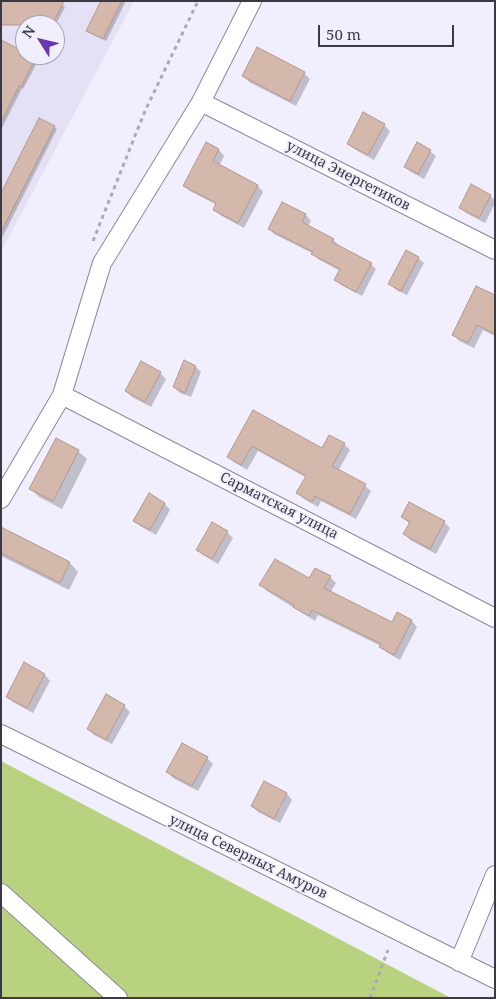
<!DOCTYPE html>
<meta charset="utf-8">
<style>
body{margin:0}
#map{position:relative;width:496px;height:999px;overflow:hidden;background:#f1eefe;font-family:"Noto Serif",serif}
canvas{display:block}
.frame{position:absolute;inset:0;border:2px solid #3b3943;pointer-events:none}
.north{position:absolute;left:15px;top:15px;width:50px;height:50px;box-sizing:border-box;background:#f1eefe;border:1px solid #a8a6b3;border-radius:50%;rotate:306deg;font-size:14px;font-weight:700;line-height:20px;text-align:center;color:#3b3943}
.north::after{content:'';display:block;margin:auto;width:18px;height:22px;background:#6c36ac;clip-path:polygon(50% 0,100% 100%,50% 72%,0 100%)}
.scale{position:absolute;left:318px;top:25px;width:136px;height:22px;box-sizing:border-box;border:2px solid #3b3943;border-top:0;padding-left:6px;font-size:15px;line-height:18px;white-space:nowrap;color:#3b3943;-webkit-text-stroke:4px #f1eefe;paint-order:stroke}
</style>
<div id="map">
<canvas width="496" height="999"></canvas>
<div class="frame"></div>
<div class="north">N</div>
<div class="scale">50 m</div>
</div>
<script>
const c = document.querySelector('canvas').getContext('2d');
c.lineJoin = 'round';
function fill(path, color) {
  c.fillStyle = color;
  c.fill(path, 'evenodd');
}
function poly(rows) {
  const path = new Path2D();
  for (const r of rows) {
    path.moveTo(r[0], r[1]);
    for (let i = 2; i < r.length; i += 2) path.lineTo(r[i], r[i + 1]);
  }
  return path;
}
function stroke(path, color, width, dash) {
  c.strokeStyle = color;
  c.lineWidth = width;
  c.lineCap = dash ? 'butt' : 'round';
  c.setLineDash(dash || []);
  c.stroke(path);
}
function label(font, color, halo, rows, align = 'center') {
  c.font = font + ' "Noto Serif",serif';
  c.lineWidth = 4;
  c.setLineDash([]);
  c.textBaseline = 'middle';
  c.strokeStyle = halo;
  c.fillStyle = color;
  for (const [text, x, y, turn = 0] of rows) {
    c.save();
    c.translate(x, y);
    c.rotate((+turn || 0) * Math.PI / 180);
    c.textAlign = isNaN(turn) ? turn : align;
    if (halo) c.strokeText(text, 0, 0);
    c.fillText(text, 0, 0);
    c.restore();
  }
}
const industrial = poly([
 [1,1,134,1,1,252],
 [25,25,55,25,55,55,25,55]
]);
const green = poly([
 [1,761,451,998,1,998]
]);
const shadow = poly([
 [103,1,126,1,106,41,88,31],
 [62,4,65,7,55,26,31,25],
 [1,41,38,61,23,89,22,88,1,130],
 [304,73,310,79,296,106,249,82,243,76],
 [384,125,390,131,374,160,354,149,348,143],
 [54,127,57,129,1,240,1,196],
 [206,144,219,150,224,156,219,166,258,186,263,192,244,228,220,215,215,209,217,205,190,191,184,186],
 [430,151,436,156,424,179,411,172,405,167],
 [490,196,495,200,495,203,485,223,466,213,460,207],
 [282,203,306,215,311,221,308,226,333,240,339,245,338,246,371,264,376,269,362,296,341,285,335,280,340,271,318,259,312,253,274,234,269,228],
 [418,258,424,263,407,295,396,290,390,284],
 [495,296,495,336,483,330,474,348,459,341,454,335],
 [185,362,196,367,201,372,191,397,180,393,174,387],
 [160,373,166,379,151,407,132,397,126,391],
 [253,412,322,450,344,444,350,450,338,471,365,486,371,491,356,519,321,501,318,507,304,499,298,493,307,478,258,451,247,470,234,462,228,457],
 [78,451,87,459,62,509,39,497,31,489],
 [149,495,165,504,170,510,156,535,140,526,135,521],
 [402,517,444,522,450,528,436,554,410,540,405,534,410,524],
 [1,528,70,563,78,572,69,590,1,556],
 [227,532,233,538,218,564,203,555,197,549],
 [330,577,336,583,330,593,393,624,398,614,412,621,417,627,400,660,386,652,381,646,318,615,315,621,267,591,261,585],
 [25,664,45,675,50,681,33,713,13,702,8,696],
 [124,706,130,712,112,744,94,735,88,729],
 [182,745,207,758,213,764,198,791,173,778,168,772],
 [265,782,287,794,292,800,280,823,258,812,252,806]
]);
const building = poly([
 [1,1,64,1,52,25,1,25,1,1],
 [101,1,122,1,103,39,86,31,101,1],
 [1,40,25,52,25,55,31,55,36,57,21,87,19,86,1,123,1,40],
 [257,47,305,72,290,101,242,76,257,47],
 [363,112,385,124,368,155,347,144,363,112],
 [39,118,55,126,1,232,1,193,39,118],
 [206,142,219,149,213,161,258,185,238,223,213,210,216,203,183,186,206,142],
 [417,142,431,150,418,174,404,167,417,142],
 [471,184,491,195,479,218,459,208,471,184],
 [282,202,306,214,302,222,334,239,332,242,372,263,356,292,334,280,340,269,311,254,313,252,268,229,282,202],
 [406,250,419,257,401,291,388,284,406,250],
 [476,286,495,295,495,334,477,325,468,343,452,335,476,286],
 [184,360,196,366,185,393,173,387,184,360],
 [141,361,161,372,145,402,125,391,141,361],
 [253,410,322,448,329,435,345,443,332,466,366,484,350,514,315,496,312,502,296,493,306,476,252,446,241,465,227,457,253,410],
 [56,438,79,450,53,501,29,489,56,438],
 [149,493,165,503,150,530,133,521,149,493],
 [409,502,445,521,430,549,403,534,410,522,401,517,409,502],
 [212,522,228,531,212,559,196,550,212,522],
 [1,527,70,562,60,583,1,553,1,527],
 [275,559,309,578,315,568,331,576,324,588,392,622,397,612,412,620,394,655,379,647,381,644,312,610,309,616,293,607,294,605,259,585,275,559],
 [24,662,45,674,27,708,6,697,24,662],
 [106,694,125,705,106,740,87,729,106,694],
 [182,743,208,757,192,786,166,772,182,743],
 [264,781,287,793,274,819,251,806,264,781]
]);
const path = poly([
 [93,241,145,111,198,1],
 [370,998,388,950]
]);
const street = poly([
 [201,102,495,250],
 [62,395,495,618],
 [1,499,62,395,102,263,201,102,252,1],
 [1,734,495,979],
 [1,893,118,998],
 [459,962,495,875]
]);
const streetNames = [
 ["улица Энергетиков",348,176,27],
 ["Сарматская улица",279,506,27],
 ["улица Северных Амуров",248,857,26]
];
fill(industrial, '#e4e1f6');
fill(green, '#b9d27f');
fill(shadow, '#0003');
fill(building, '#d4b8ac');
stroke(building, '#b3988d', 1);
stroke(street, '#8d88a0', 20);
stroke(path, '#aba9b6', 3, [4, 4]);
stroke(street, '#fff', 18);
label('14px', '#3b3943', '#f1eefe', streetNames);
</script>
